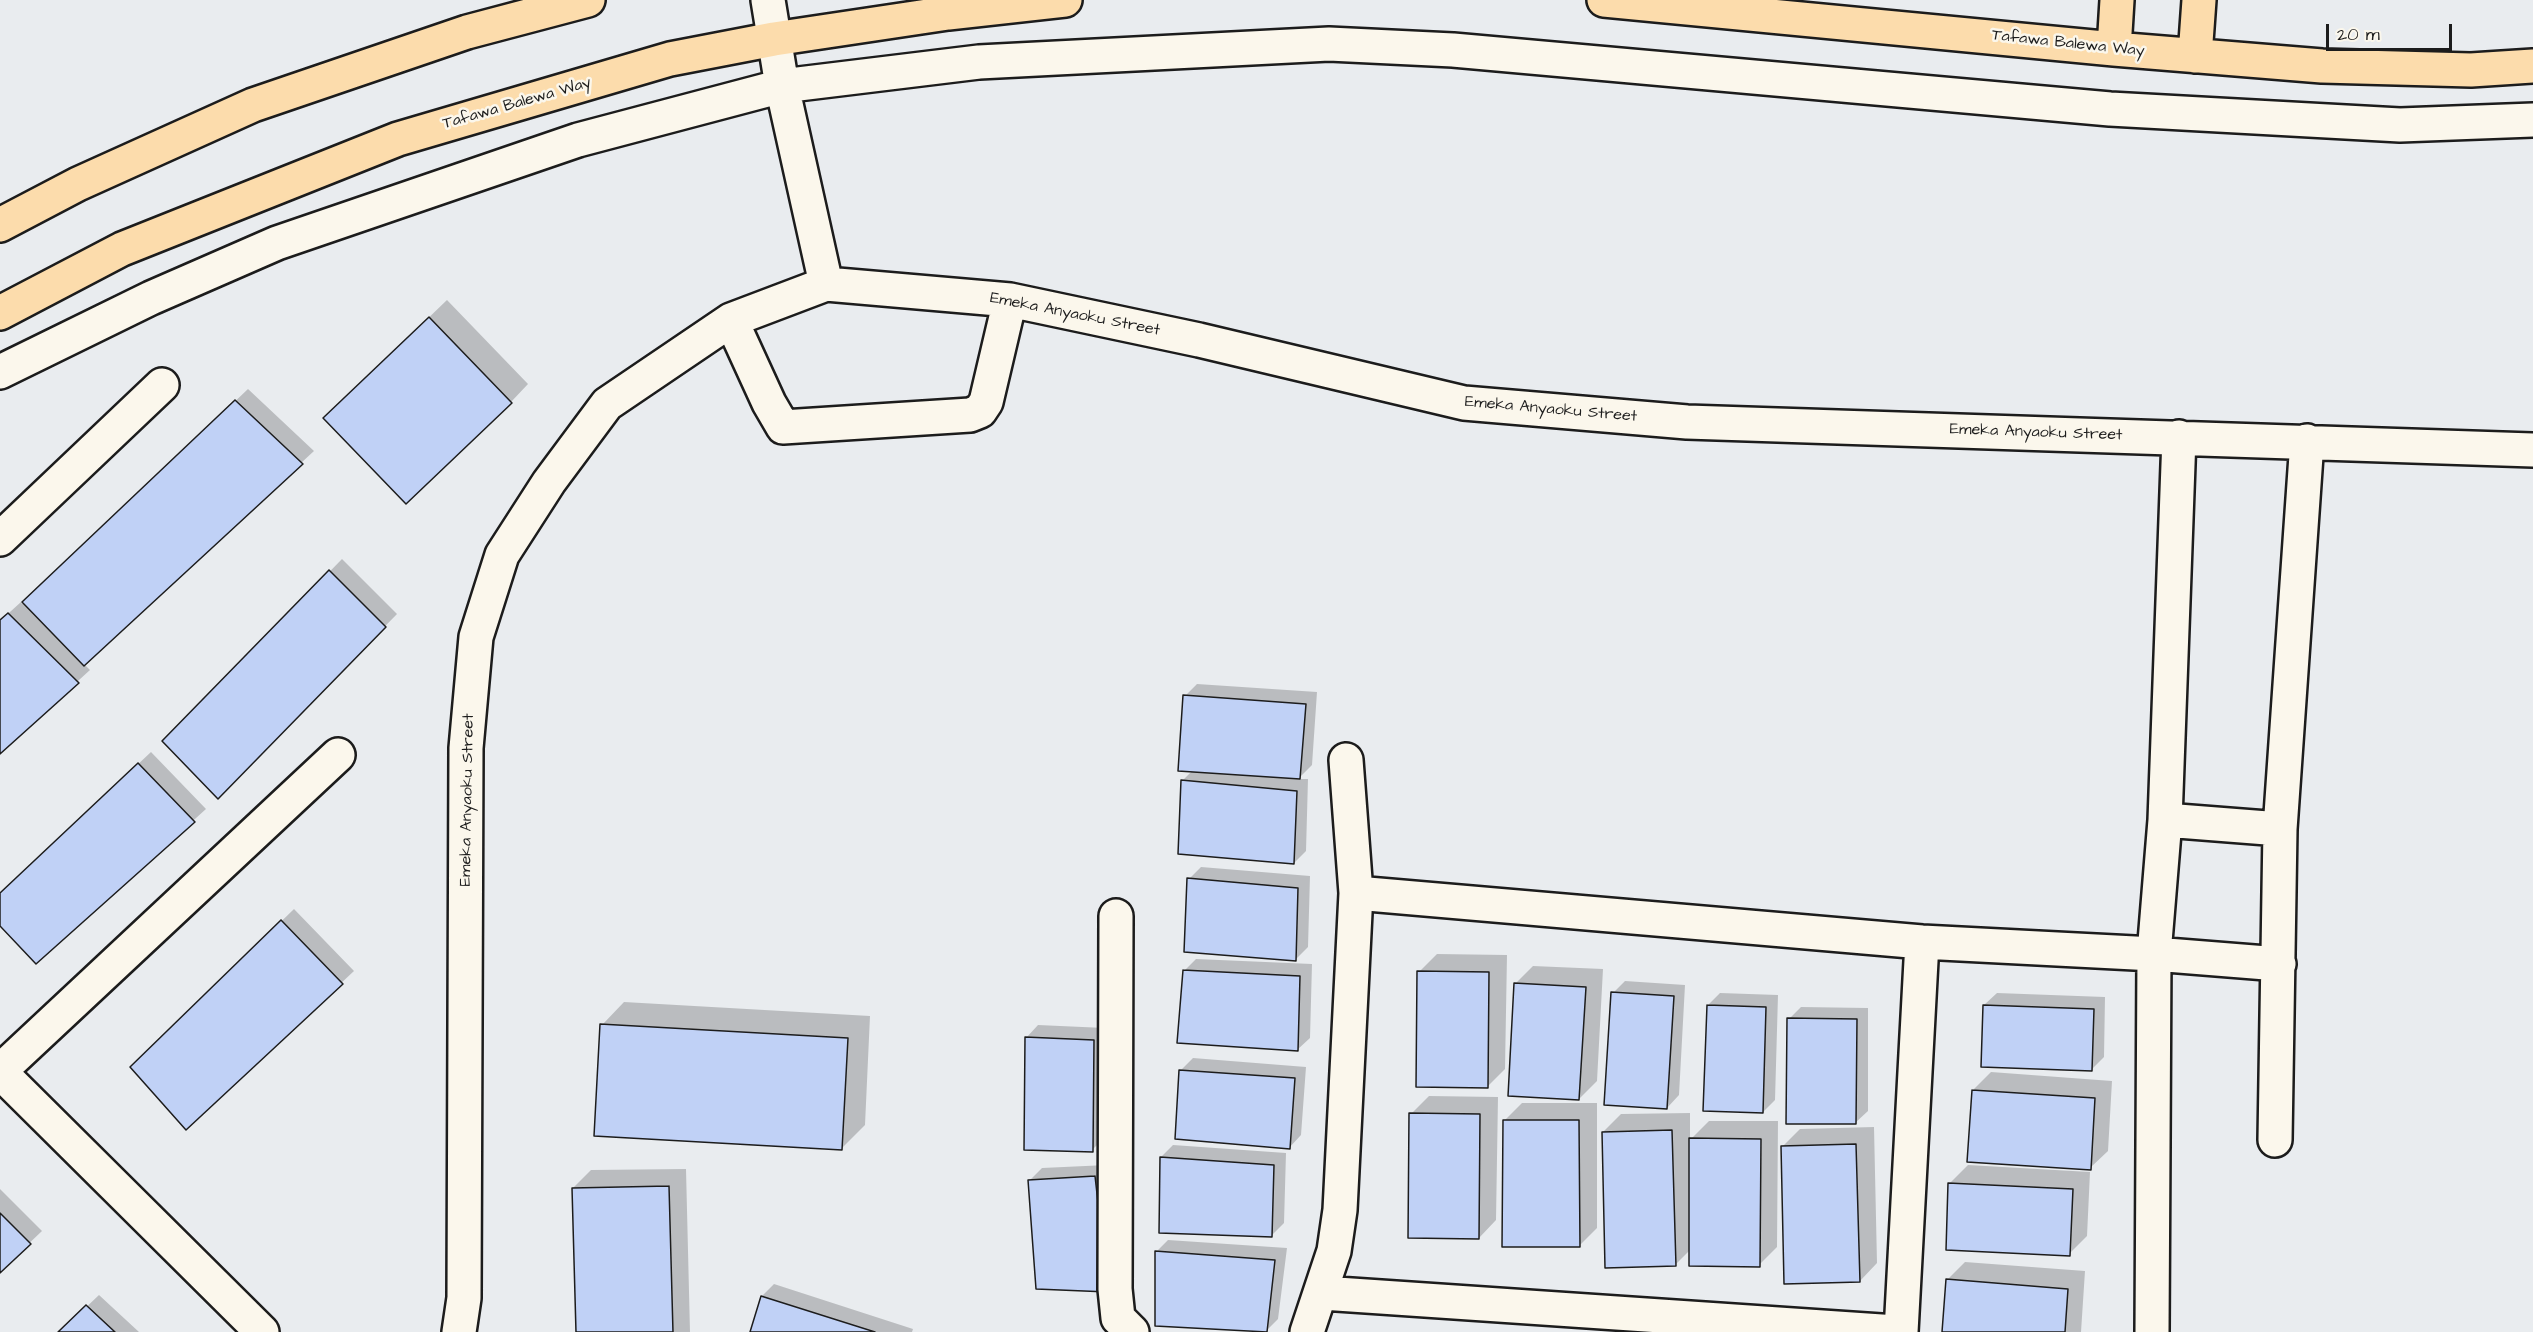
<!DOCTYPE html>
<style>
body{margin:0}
#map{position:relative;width:2533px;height:1332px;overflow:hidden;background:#e9ecef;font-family:"Architects Daughter",sans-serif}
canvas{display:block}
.scale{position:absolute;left:2326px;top:24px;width:126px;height:27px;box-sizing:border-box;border:3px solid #1c1c1c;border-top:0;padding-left:8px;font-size:18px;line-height:21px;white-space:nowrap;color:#1c1c1c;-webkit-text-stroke:4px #fbf7ec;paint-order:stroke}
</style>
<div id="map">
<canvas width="2533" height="1332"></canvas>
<div class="scale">20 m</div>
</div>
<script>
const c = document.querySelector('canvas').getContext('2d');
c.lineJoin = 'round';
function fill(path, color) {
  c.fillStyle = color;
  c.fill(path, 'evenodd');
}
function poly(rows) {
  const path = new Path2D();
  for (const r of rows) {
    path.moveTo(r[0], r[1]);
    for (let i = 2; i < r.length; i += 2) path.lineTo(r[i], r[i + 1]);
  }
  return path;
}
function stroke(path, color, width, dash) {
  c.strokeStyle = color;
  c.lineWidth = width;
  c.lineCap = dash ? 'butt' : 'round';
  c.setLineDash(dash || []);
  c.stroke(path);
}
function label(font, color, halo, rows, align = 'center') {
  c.font = font + ' "Architects Daughter",sans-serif';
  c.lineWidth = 5;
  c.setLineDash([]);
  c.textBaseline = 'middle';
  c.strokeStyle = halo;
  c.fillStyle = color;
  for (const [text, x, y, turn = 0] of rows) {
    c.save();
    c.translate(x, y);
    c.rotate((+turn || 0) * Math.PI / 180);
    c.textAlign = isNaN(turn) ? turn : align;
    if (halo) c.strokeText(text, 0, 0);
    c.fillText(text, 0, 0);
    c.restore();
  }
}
const shadow = poly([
 [447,300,528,384,511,402,343,400],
 [248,389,314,451,84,664,90,670,0,752,0,621,21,602,22,604],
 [342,559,397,614,218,797,164,741],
 [1197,684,1317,692,1312,765,1298,779,1308,779,1306,851,1294,863,1182,781,1192,771,1185,696],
 [151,752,206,809,37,962,0,924,0,894],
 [1201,867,1310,876,1308,947,1296,959,1189,879],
 [294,909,354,971,187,1128,132,1067],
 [1437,954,1507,955,1505,1069,1487,1087,1419,972],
 [1196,959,1312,964,1310,1038,1297,1050,1184,971],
 [1533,966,1603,969,1597,1081,1579,1099,1515,984],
 [1625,981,1685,985,1679,1095,1667,1108,1613,993],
 [1720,993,1778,995,1775,1100,1763,1112,1708,1005],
 [1997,993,2105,997,2104,1057,2092,1069,1984,1005],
 [624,1002,870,1016,865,1125,842,1148,602,1025],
 [1801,1007,1868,1008,1868,1111,1855,1123,1789,1019],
 [1038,1025,1105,1028,1104,1138,1092,1150,1026,1038],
 [1193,1058,1306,1067,1301,1135,1289,1148,1181,1070],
 [1991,1072,2112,1081,2108,1151,2090,1168,1973,1090],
 [1429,1096,1498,1097,1496,1220,1479,1238,1411,1114],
 [1522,1103,1597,1103,1597,1228,1579,1246,1504,1121],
 [1690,1113,1690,1140,1709,1121,1778,1121,1777,1247,1759,1265,1690,1250,1676,1264,1603,1132,1621,1114],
 [1874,1127,1877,1263,1860,1281,1782,1147,1800,1129],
 [1173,1145,1286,1153,1284,1223,1272,1235,1161,1157],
 [1107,1165,1119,1279,1030,1180,1042,1168],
 [1968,1165,2090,1172,2087,1236,2069,1254,1950,1183],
 [686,1169,690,1332,577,1332,573,1188,591,1170],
 [0,1189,42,1231,0,1271],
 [1168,1240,1287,1248,1278,1319,1266,1331,1156,1252],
 [1965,1262,2085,1271,2081,1332,1944,1332,1947,1280],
 [774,1284,913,1329,912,1332,752,1332,762,1296],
 [99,1295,139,1332,60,1332]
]);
const building = poly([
 [429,317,512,403,406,504,323,418,429,317],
 [235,400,303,464,84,666,22,602,235,400],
 [329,570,386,627,218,799,162,741,329,570],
 [8,613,79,683,0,754,0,620,8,613],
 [1183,695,1306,704,1300,779,1178,771,1183,695],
 [138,763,195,822,36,964,0,926,0,893,138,763],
 [1181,780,1297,791,1294,864,1178,854,1181,780],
 [1187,878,1298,888,1296,961,1184,952,1187,878],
 [281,920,343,984,186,1130,130,1067,281,920],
 [1183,970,1300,976,1298,1051,1177,1043,1183,970],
 [1417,971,1489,972,1488,1088,1416,1087,1417,971],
 [1514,983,1586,987,1579,1100,1508,1096,1514,983],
 [1611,992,1674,996,1667,1109,1604,1105,1611,992],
 [1707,1005,1766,1007,1763,1113,1703,1111,1707,1005],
 [1983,1005,2094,1009,2092,1071,1981,1067,1983,1005],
 [1787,1018,1857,1019,1856,1124,1786,1124,1787,1018],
 [600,1024,848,1038,842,1150,594,1136,600,1024],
 [1025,1037,1094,1040,1093,1152,1024,1150,1025,1037],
 [1179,1070,1295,1078,1290,1149,1175,1139,1179,1070],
 [1972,1090,2095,1098,2091,1170,1967,1162,1972,1090],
 [1409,1113,1480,1114,1479,1239,1408,1238,1409,1113],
 [1503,1120,1579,1120,1580,1247,1502,1247,1503,1120],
 [1672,1130,1676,1266,1605,1268,1602,1132,1672,1130],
 [1689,1138,1761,1139,1760,1267,1689,1266,1689,1138],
 [1856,1144,1860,1282,1784,1284,1781,1146,1856,1144],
 [1160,1157,1274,1165,1272,1237,1159,1233,1160,1157],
 [1095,1176,1108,1292,1036,1289,1028,1180,1095,1176],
 [1948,1183,2073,1189,2070,1256,1946,1250,1948,1183],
 [669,1186,673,1332,576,1332,572,1188,669,1186],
 [0,1213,31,1244,0,1273,0,1213],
 [1155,1251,1275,1260,1267,1332,1155,1326,1155,1251],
 [1946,1279,2068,1289,2065,1332,1942,1332,1946,1279],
 [761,1296,875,1332,750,1332,761,1296],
 [86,1305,115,1332,58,1332,86,1305]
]);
const minor = poly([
 [768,0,782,86,826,284],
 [731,320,769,403,783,427,970,415,980,411,986,402,1010,300],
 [0,372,151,298,277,243,578,140,782,86,979,62,1329,44,1453,50,2110,109,2400,125,2533,120],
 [0,539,162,385],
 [2165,820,2280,829],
 [1356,893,1922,942,2154,954,2279,964],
 [1116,916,1115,1289,1118,1318,1132,1332],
 [0,1071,338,755],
 [0,1072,262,1332],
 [2275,1140,2280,829,2307,441],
 [1322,1293,1896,1332],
 [459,1332,464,1298,466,748,476,637,502,555,549,482,607,404,731,320,826,284,1010,300,1199,340,1464,403,1687,422,2533,450],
 [1307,1332,1334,1251,1340,1210,1356,893,1346,760],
 [1901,1332,1922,942],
 [2152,1332,2154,954,2165,820,2179,437]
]);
const major = poly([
 [1604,0,2114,49,2322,66,2471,70,2533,66],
 [2114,49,2117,0],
 [2195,56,2199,0],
 [0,225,78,184,253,105,467,32,588,0],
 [0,313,122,249,398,139,670,59,774,39,948,13,1065,0]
]);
const streetNames = [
 ["Tafawa Balewa Way",2068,44,6],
 ["Tafawa Balewa Way",517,104,-16],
 ["Emeka Anyaoku Street",1075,315,11],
 ["Emeka Anyaoku Street",1551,410,5],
 ["Emeka Anyaoku Street",2036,433,2],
 ["Emeka Anyaoku Street",468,800,-89]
];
fill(shadow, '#0003');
fill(building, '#c0d1f6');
stroke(building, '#1c1c1c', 1.5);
stroke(minor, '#1c1c1c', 38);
stroke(major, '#1c1c1c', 38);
stroke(minor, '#fbf7ec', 33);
stroke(major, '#fcdcac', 33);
label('16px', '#1c1c1c', '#fbf7ec', streetNames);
</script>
